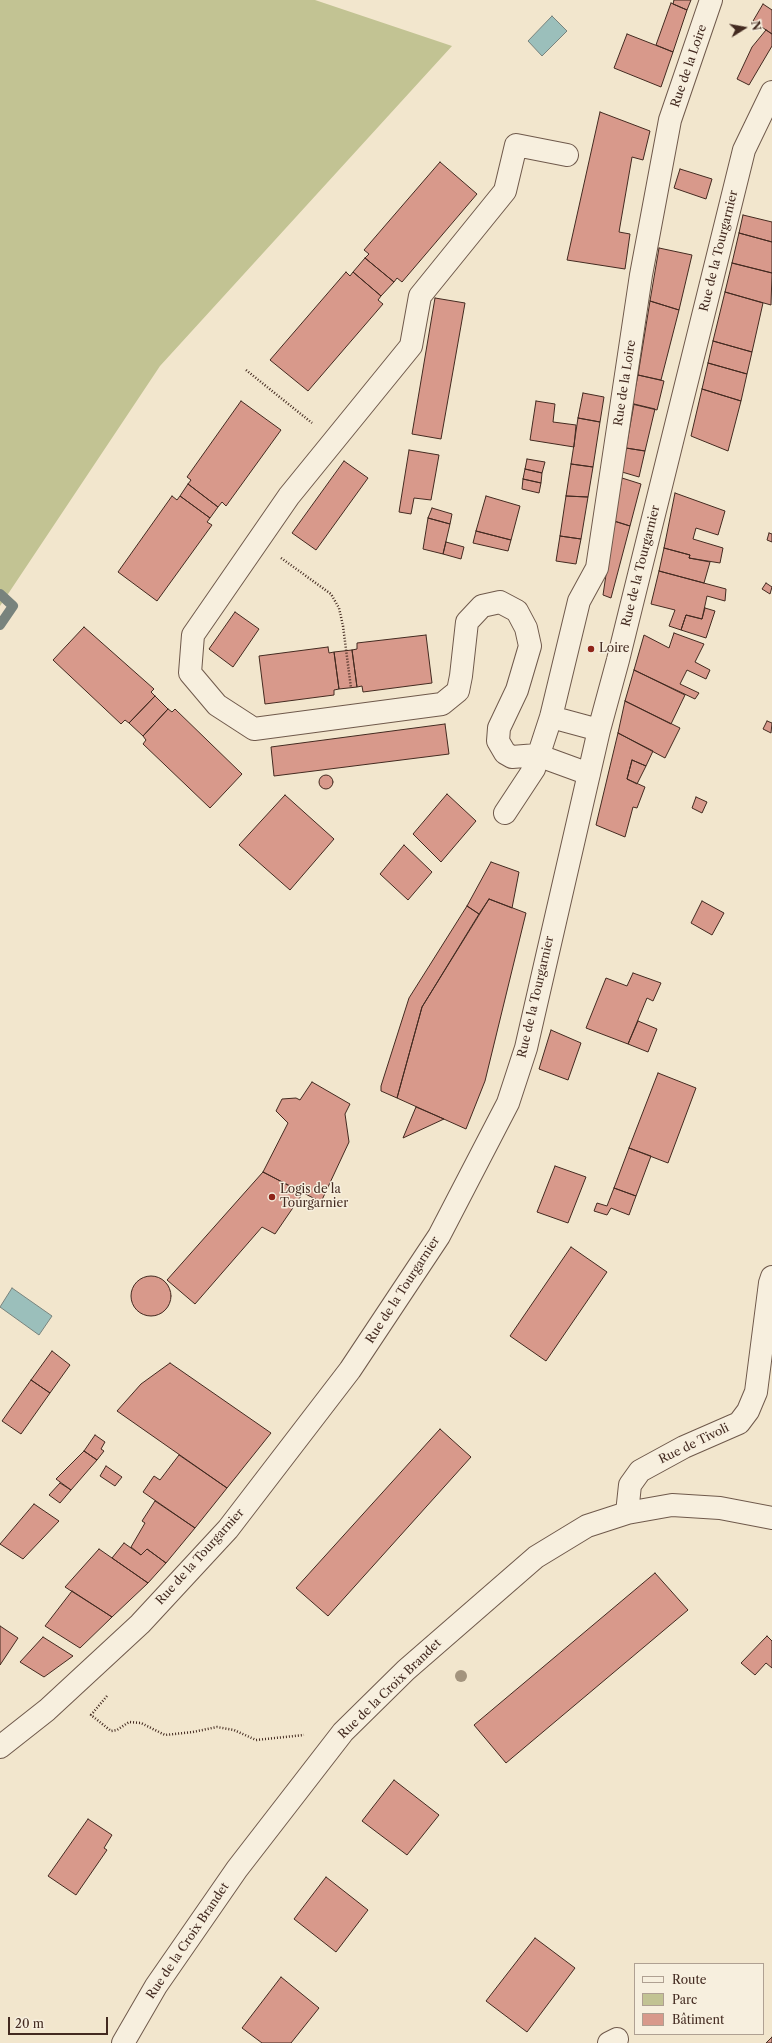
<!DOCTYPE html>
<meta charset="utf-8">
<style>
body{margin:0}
#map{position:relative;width:772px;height:2043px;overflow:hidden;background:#f2e6cd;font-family:"Libre Caslon Text",serif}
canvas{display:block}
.legend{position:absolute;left:634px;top:1963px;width:130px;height:72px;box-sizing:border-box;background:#f7efde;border:1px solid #afa092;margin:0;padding:5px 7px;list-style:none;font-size:12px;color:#432a20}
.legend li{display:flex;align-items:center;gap:8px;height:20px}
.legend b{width:20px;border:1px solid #afa092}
.north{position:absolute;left:724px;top:8px;width:40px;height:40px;-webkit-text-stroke:3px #f7efde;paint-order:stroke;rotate:79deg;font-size:11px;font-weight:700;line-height:16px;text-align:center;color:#432a20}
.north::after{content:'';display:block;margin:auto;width:14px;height:18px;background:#432a20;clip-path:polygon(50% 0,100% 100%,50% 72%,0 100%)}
.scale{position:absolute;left:8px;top:2017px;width:100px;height:18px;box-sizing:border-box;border:2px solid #432a20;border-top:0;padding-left:5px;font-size:12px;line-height:14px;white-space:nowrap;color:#432a20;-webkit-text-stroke:3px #f7efde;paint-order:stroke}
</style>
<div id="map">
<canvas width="772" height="2043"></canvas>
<ul class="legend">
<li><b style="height:5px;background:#f7efde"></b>Route</li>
<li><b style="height:11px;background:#c2c393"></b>Parc</li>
<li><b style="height:11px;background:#d8998b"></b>Bâtiment</li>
</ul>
<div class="north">N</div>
<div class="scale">20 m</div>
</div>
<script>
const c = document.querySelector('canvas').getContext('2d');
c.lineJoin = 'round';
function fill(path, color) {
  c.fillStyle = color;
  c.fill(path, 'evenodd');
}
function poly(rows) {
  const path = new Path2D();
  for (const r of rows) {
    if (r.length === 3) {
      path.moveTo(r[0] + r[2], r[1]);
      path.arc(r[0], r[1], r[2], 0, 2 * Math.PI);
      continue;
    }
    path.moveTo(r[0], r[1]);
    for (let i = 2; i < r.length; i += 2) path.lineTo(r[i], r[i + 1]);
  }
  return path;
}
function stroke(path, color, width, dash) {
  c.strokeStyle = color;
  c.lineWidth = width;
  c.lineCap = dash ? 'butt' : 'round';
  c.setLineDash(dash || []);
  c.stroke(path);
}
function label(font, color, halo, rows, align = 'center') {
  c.font = font + ' "Libre Caslon Text",serif';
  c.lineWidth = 3;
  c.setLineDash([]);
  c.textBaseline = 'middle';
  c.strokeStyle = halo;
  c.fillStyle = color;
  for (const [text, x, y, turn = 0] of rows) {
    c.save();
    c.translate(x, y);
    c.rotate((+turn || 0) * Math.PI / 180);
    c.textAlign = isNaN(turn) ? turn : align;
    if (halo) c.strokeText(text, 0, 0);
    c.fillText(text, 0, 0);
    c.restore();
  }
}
const green = poly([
 [0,0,315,0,452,46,160,366,0,606]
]);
const water = poly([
 [552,16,567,31,542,56,528,41,552,16],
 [12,1288,52,1316,39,1335,0,1307,12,1288]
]);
const stream = poly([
 [0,594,13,606,0,625]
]);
const building = poly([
 [674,0,691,0,687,10,673,4,674,0],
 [671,3,687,10,673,52,656,45,671,3],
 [763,4,772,10,772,34,753,21,763,4],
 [766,30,772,34,772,46,749,85,737,79,752,47,766,30],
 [627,34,673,52,661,87,614,68,627,34],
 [600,112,650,131,643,160,632,157,619,232,630,234,625,269,567,260,600,112],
 [440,162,477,194,402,282,397,278,394,282,365,258,369,254,364,250,440,162],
 [680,169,712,179,706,199,674,188,680,169],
 [743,215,772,222,772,242,739,233,743,215],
 [739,233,772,242,772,273,732,263,739,233],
 [659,248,692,255,679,310,650,301,659,248],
 [365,258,394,282,381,296,353,272,365,258],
 [732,263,772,273,771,305,725,292,732,263],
 [346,272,350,276,353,272,381,296,378,300,383,304,308,391,270,360,346,272],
 [725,292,763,303,752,352,713,341,725,292],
 [435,298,465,303,441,439,412,434,435,298],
 [650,301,679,310,661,380,638,375,650,301],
 [713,341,752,352,747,374,708,363,713,341],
 [708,363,747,374,741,401,702,389,708,363],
 [638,375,664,381,657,410,632,404,638,375],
 [702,389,741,401,728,451,691,436,702,389],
 [583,393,604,397,600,422,578,418,583,393],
 [241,401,281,430,226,506,222,502,218,507,188,484,191,480,187,477,241,401],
 [536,401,555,404,553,422,576,425,574,447,530,440,536,401],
 [634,404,655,409,645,451,626,448,634,404],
 [578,418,600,422,593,467,571,464,578,418],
 [626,448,645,451,639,477,622,472,626,448],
 [409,450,439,455,431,500,414,498,411,514,399,512,409,450],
 [527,459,545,462,542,473,525,469,527,459],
 [344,461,368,478,316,550,292,533,344,461],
 [571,464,593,467,588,497,566,496,571,464],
 [525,469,542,473,541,483,523,479,525,469],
 [622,478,641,484,630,526,614,521,622,478],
 [523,479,541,483,539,493,522,489,523,479],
 [188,484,218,507,210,518,180,496,188,484],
 [675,493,725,511,718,535,696,528,693,539,723,548,720,563,689,558,690,555,664,548,675,493],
 [172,496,177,500,180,496,210,518,207,522,212,525,157,601,118,572,172,496],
 [486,496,520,506,511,540,476,531,486,496],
 [566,496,588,497,581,539,560,536,566,496],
 [432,508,452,514,450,524,428,518,432,508],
 [428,518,450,524,443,554,423,549,428,518],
 [614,521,630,526,611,598,603,595,614,521],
 [476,531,511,540,508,551,473,543,476,531],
 [769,533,772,534,772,542,767,540,769,533],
 [560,536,581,539,576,564,556,561,560,536],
 [446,542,464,547,461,559,443,554,446,542],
 [664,548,690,555,689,558,710,562,704,583,659,571,664,548],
 [659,571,726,589,725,601,707,596,702,619,686,615,681,630,669,626,675,610,651,604,659,571],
 [766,583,772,587,770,594,762,589,766,583],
 [705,608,715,611,706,638,681,630,686,615,702,619,705,608],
 [235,612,259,629,233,667,209,649,235,612],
 [84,627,154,689,151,692,155,696,129,723,125,720,121,724,53,660,84,627],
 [674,633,704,644,695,662,710,670,706,679,687,670,680,684,699,693,695,699,634,670,644,635,669,648,674,633],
 [426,635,432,683,363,692,362,686,357,687,352,650,357,649,357,643,426,635],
 [328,647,329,653,334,652,339,689,334,690,334,695,265,704,259,656,328,647],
 [352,650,357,687,339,689,334,652,352,650],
 [634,670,685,695,671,724,625,701,634,670],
 [155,696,168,709,143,736,129,723,155,696],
 [625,701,680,728,665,758,618,733,625,701],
 [168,709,172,712,175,709,242,774,210,808,143,744,146,740,143,736,168,709],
 [767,721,772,723,771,733,763,729,767,721],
 [445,724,449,754,274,776,271,747,445,724],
 [618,733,653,751,646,766,632,760,627,779,645,787,637,808,633,807,625,837,596,825,618,733],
 [632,760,646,766,637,784,627,779,632,760],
 [326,782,7],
 [447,794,476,821,441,862,413,834,447,794],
 [285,795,334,839,290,890,239,845,285,795],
 [696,797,707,802,702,813,692,808,696,797],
 [404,845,432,872,408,900,380,874,404,845],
 [491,862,519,872,512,908,489,899,479,914,467,906,491,862],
 [489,899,526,913,485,1081,466,1129,397,1098,422,1007,489,899],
 [702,901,724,913,712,935,691,923,702,901],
 [467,906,479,914,422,1007,397,1098,381,1091,381,1086,409,998,467,906],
 [633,973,661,983,653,1001,647,998,628,1044,586,1028,606,978,627,986,633,973],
 [638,1021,657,1029,648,1052,628,1044,638,1021],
 [551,1030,581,1043,568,1080,539,1069,551,1030],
 [658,1073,696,1088,668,1163,629,1148,658,1073],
 [312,1082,350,1104,345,1114,349,1142,321,1202,263,1172,288,1123,276,1111,282,1099,296,1098,300,1100,312,1082],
 [416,1107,444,1119,403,1138,416,1107],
 [629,1148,651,1156,636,1196,614,1188,629,1148],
 [555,1166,586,1177,568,1223,537,1212,555,1166],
 [263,1172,303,1193,275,1234,262,1227,195,1304,167,1280,263,1172],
 [614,1188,636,1196,629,1215,611,1208,607,1215,594,1211,597,1203,607,1206,614,1188],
 [571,1247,607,1272,546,1361,510,1336,571,1247],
 [151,1296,20],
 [52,1351,70,1365,50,1393,31,1380,52,1351],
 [170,1363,271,1433,227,1488,117,1411,141,1384,170,1363],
 [31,1380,50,1393,21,1434,2,1421,31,1380],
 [440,1429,471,1457,328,1616,296,1588,440,1429],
 [95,1435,105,1442,101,1449,104,1451,97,1460,84,1451,95,1435],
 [84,1451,97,1460,71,1490,56,1479,84,1451],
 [179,1455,227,1488,195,1528,143,1492,154,1476,160,1480,179,1455],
 [106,1466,122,1477,115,1486,100,1476,106,1466],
 [60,1483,71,1490,60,1503,49,1495,60,1483],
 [155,1501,195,1528,166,1563,147,1549,141,1555,131,1547,145,1523,142,1521,155,1501],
 [34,1504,59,1521,23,1559,0,1544,34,1504],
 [124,1543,141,1555,147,1549,166,1563,148,1583,112,1558,124,1543],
 [99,1549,148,1583,112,1617,65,1587,99,1549],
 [655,1573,688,1610,506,1763,474,1725,655,1573],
 [72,1591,112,1617,80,1648,45,1626,72,1591],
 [0,1626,18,1638,0,1665,0,1626],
 [767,1636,772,1641,772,1668,766,1663,755,1675,741,1663,767,1636],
 [43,1637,73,1656,44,1677,20,1662,43,1637],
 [394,1780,439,1815,407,1855,362,1821,394,1780],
 [88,1819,112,1835,104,1848,107,1850,76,1895,48,1876,88,1819],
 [326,1877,368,1910,336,1952,294,1919,326,1877],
 [535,1938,575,1968,527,2032,486,2001,535,1938],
 [281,1977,319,2008,291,2043,262,2043,242,2028,281,1977],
 [772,2037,772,2043,766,2043,772,2037]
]);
const path = poly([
 [246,370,312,423],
 [281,558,331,594,339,608,343,626,351,688],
 [107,1696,91,1715,111,1731,117,1730,129,1722,141,1723,165,1735,193,1732,217,1727,234,1730,256,1740,304,1735]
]);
const minor = poly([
 [567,155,516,145,505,191,420,296,411,346,289,496,193,635,190,673,217,705,254,729,442,704,458,691,461,676,467,622,482,606,500,602,517,611,526,628,530,646,517,690,499,728,498,741,505,753,512,757,537,755,589,774],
 [551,717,599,730],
 [505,813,534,769,551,717,579,601,597,568,641,275,670,120,711,0],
 [627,1513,630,1485,640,1471,684,1447,739,1423,748,1411,756,1392,770,1283,772,1277],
 [0,1747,47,1710,140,1624,228,1529,350,1370,439,1236,508,1103,526,1048,599,730,618,660,744,150,772,92],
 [123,2043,156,1986,237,1869,343,1732,406,1670,536,1557,587,1526,627,1513,672,1505,720,1508,772,1518],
 [609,2043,617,2039]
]);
const trees = [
 [461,1676]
];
const markers = [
 [591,649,4,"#8f2418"],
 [272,1197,4,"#8f2418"]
];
const streetNames = [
 ["Rue de la Loire",689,66,-71],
 ["Rue de la Tourgarnier",719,251,-76],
 ["Rue de la Loire",625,383,-81],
 ["Rue de la Tourgarnier",641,566,-76],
 ["Rue de la Tourgarnier",536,997,-77],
 ["Rue de la Tourgarnier",403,1290,-57],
 ["Rue de Tivoli",694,1444,-26],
 ["Rue de la Tourgarnier",200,1557,-48],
 ["Rue de la Croix Brandet",390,1689,-44],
 ["Rue de la Croix Brandet",188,1941,-56]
];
const poiNames = [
 ["Loire",599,649],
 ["Logis de la",280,1190],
 ["Tourgarnier",280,1204]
];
fill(green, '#c2c393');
fill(water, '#9bbfbb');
stroke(water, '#78837d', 1);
stroke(stream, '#78837d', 10);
fill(building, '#d8998b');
stroke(building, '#432a20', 1);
stroke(minor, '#6f594b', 24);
stroke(path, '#432a20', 2.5, [1, 2]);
stroke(minor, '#f7efde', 22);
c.fillStyle = '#a3947e';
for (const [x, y] of trees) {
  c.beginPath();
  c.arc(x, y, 6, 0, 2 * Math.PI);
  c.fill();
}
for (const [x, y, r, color] of markers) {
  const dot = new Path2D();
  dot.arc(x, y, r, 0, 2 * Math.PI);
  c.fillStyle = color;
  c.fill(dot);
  stroke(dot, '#f7efde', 1.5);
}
label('12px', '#432a20', '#f7efde', streetNames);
label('12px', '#432a20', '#f7efde', poiNames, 'left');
</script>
